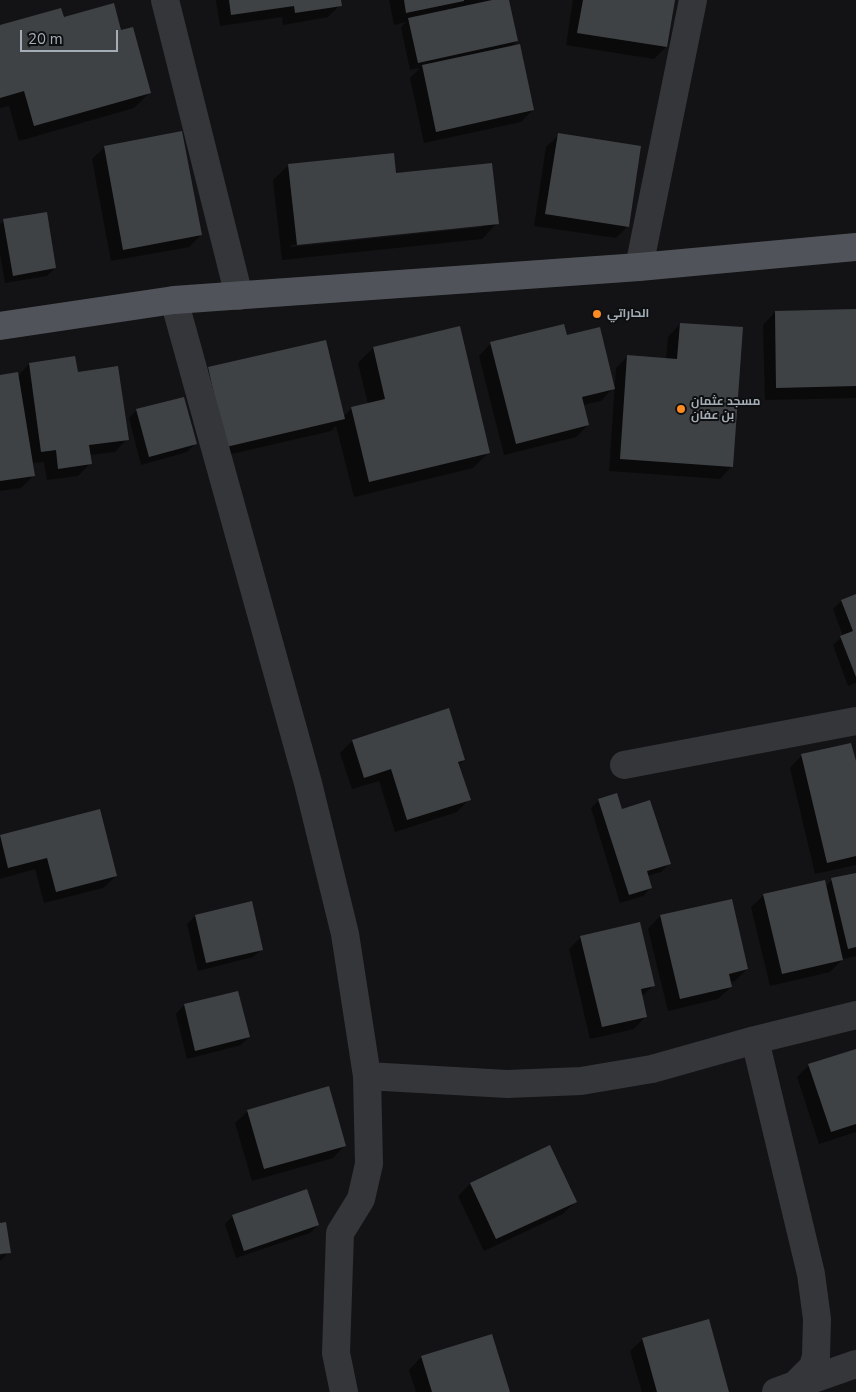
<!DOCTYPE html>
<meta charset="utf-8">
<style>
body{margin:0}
#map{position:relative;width:856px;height:1392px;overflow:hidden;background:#131315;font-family:"Nunito Sans",sans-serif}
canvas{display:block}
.scale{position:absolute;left:20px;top:30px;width:98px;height:22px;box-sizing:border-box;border:2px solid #a4adb6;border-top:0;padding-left:6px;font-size:15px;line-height:18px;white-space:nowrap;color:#a4adb6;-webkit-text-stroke:4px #0e0f10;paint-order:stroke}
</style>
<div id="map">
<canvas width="856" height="1392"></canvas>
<div class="scale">20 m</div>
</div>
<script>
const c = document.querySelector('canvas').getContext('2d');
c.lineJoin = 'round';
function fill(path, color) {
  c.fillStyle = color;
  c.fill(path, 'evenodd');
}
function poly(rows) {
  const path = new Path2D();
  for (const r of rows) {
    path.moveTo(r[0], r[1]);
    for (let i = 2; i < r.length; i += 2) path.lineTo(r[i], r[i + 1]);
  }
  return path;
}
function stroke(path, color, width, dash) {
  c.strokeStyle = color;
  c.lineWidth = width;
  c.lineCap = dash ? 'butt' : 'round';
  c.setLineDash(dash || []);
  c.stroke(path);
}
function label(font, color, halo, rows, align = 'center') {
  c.font = font + ' "Nunito Sans",Cairo,sans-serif';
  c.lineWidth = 4;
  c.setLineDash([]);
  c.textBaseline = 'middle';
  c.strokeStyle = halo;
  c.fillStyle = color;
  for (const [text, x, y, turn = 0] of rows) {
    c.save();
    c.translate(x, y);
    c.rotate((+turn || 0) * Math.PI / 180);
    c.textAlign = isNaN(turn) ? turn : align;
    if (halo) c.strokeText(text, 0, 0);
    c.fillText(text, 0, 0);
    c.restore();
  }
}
const shadow = poly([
 [216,0,340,0,340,5,328,17,283,25,282,17,220,26],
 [389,0,508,0,517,41,511,47,533,110,521,122,424,143,410,78,420,68,410,70,401,27,406,22,394,25],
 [573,0,674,0,666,47,654,59,566,45],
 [63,19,121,32,150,92,134,108,19,141,9,106,0,108,0,27],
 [559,135,628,226,616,238,534,226,546,147],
 [105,147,201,235,189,247,111,261,92,159],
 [289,165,395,175,497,223,482,239,282,260,273,180],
 [482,224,482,227,291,247,291,245],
 [4,220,55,268,47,276,5,283,0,254,0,224],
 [856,310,856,398,765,400,763,325,775,312],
 [680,324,732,466,720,479,609,471,616,368,628,356,666,359,668,337],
 [459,327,489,452,473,468,354,497,336,426,331,431,214,458,196,380,209,368,343,417,351,409,368,404,358,363,373,348],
 [566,337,613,388,601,401,583,405,588,425,576,437,504,455,479,356,491,343],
 [29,364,127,439,115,452,89,455,90,464,78,476,47,480,44,462,31,463,33,476,21,488,0,491,0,376,18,376],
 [137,410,195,444,187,452,141,465,129,418],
 [856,595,856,683,848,686,833,645,843,636,833,609,841,601],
 [352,741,464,760,458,765,469,799,457,812,395,832,379,781,352,789,340,753],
 [802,755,856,762,856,865,815,874,790,768],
 [599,800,621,810,669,864,661,872,647,876,651,887,643,896,620,903,591,808],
 [0,837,0,836,116,876,103,888,44,903,35,869,0,879],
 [856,874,856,956,843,959,830,972,770,986,751,907,764,895,825,887,832,880],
 [195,916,262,949,253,957,198,971,187,924],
 [660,916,747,969,735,981,730,982,731,987,718,999,668,1011,648,929],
 [581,937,654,985,641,997,646,1016,634,1029,590,1039,569,949],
 [237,992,249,1037,241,1045,187,1059,176,1014,184,1005],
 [856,1051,856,1132,819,1144,797,1077,809,1065],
 [248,1111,345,1145,333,1158,252,1181,235,1123],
 [470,1184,575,1202,563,1214,484,1251,458,1196],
 [233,1216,318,1225,310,1233,236,1258,225,1224],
 [0,1224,9,1252,0,1261,0,1256,2,1255,2,1253,0,1253],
 [491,1336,509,1392,416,1392,409,1370,421,1357],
 [643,1339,728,1392,642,1392,630,1351]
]);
const building = poly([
 [229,0,341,0,342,6,295,13,294,6,231,15],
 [404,0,464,0,464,1,406,13],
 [492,0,509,0,518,41,418,63,408,18],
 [583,0,675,0,667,47,577,33],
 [114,3,121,30,133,27,151,93,34,126,24,91,0,98,0,25,61,8,64,17],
 [520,44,534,110,436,132,422,65],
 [182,131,202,235,123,250,104,146],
 [558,133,641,146,629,227,545,214],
 [394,153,396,173,492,163,499,224,297,245,288,164],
 [47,212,56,268,13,276,3,219],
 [856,309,856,386,776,388,775,311],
 [680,323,743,327,733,467,620,459,627,355,677,359],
 [564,324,567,335,600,327,615,389,582,397,589,425,516,444,490,342],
 [460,326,490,453,369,482,351,407,385,399,373,347],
 [326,340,345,419,226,447,208,367],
 [75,356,78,372,118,366,129,440,89,445,92,464,58,469,56,450,41,452,29,363],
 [18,372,35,476,0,481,0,375],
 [184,397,197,444,149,457,136,409],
 [856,594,856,677,840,636,853,631,841,600],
 [449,708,465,760,458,762,471,800,407,820,391,769,364,778,352,740],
 [851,743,856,761,856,856,827,863,801,754],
 [617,793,622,809,650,800,671,864,647,871,652,888,629,895,598,799],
 [100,809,117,876,56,892,47,858,8,868,0,835],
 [856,873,856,947,848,949,831,878],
 [825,880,843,960,782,974,763,894],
 [732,899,748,969,729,974,732,987,680,999,660,915],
 [252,901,263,950,206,963,195,915],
 [640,922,655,986,641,989,647,1017,602,1027,580,936],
 [238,991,250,1037,195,1051,184,1004],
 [856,1049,856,1124,831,1132,808,1064],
 [329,1086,346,1146,264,1169,247,1110],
 [550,1145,577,1202,496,1239,470,1183],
 [307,1189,319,1225,244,1251,232,1215],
 [6,1222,11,1253,0,1254,0,1223],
 [709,1319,729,1392,657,1392,642,1338],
 [492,1334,510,1392,432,1392,421,1356]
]);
const minor = poly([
 [165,0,239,296],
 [639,267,693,0],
 [174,300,308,783,345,934,367,1076,369,1164,361,1199,340,1233,336,1353,344,1392],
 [624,765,856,721],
 [755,1040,811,1274,817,1319,816,1356,813,1367,795,1385,776,1392],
 [367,1076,507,1084,581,1081,652,1069,755,1040,856,1015],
 [796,1385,856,1364]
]);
const major = poly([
 [0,326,174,300,639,267,856,247]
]);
const markers = [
 [597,314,5,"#fe8a22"],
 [681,409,5,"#fe8a22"]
];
const poiNames = [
 ["الحاراتي",607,314],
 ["مسجد عثمان",691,402],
 ["بن عفان",691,416]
];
fill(shadow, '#0007');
fill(building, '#3f4245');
stroke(minor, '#34363a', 28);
stroke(major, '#50545a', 28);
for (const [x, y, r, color] of markers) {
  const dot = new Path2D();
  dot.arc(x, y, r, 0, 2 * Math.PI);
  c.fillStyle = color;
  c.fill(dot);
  stroke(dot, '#0e0f10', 2);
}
label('bold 12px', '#a4adb6', '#0e0f10', poiNames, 'left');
</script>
